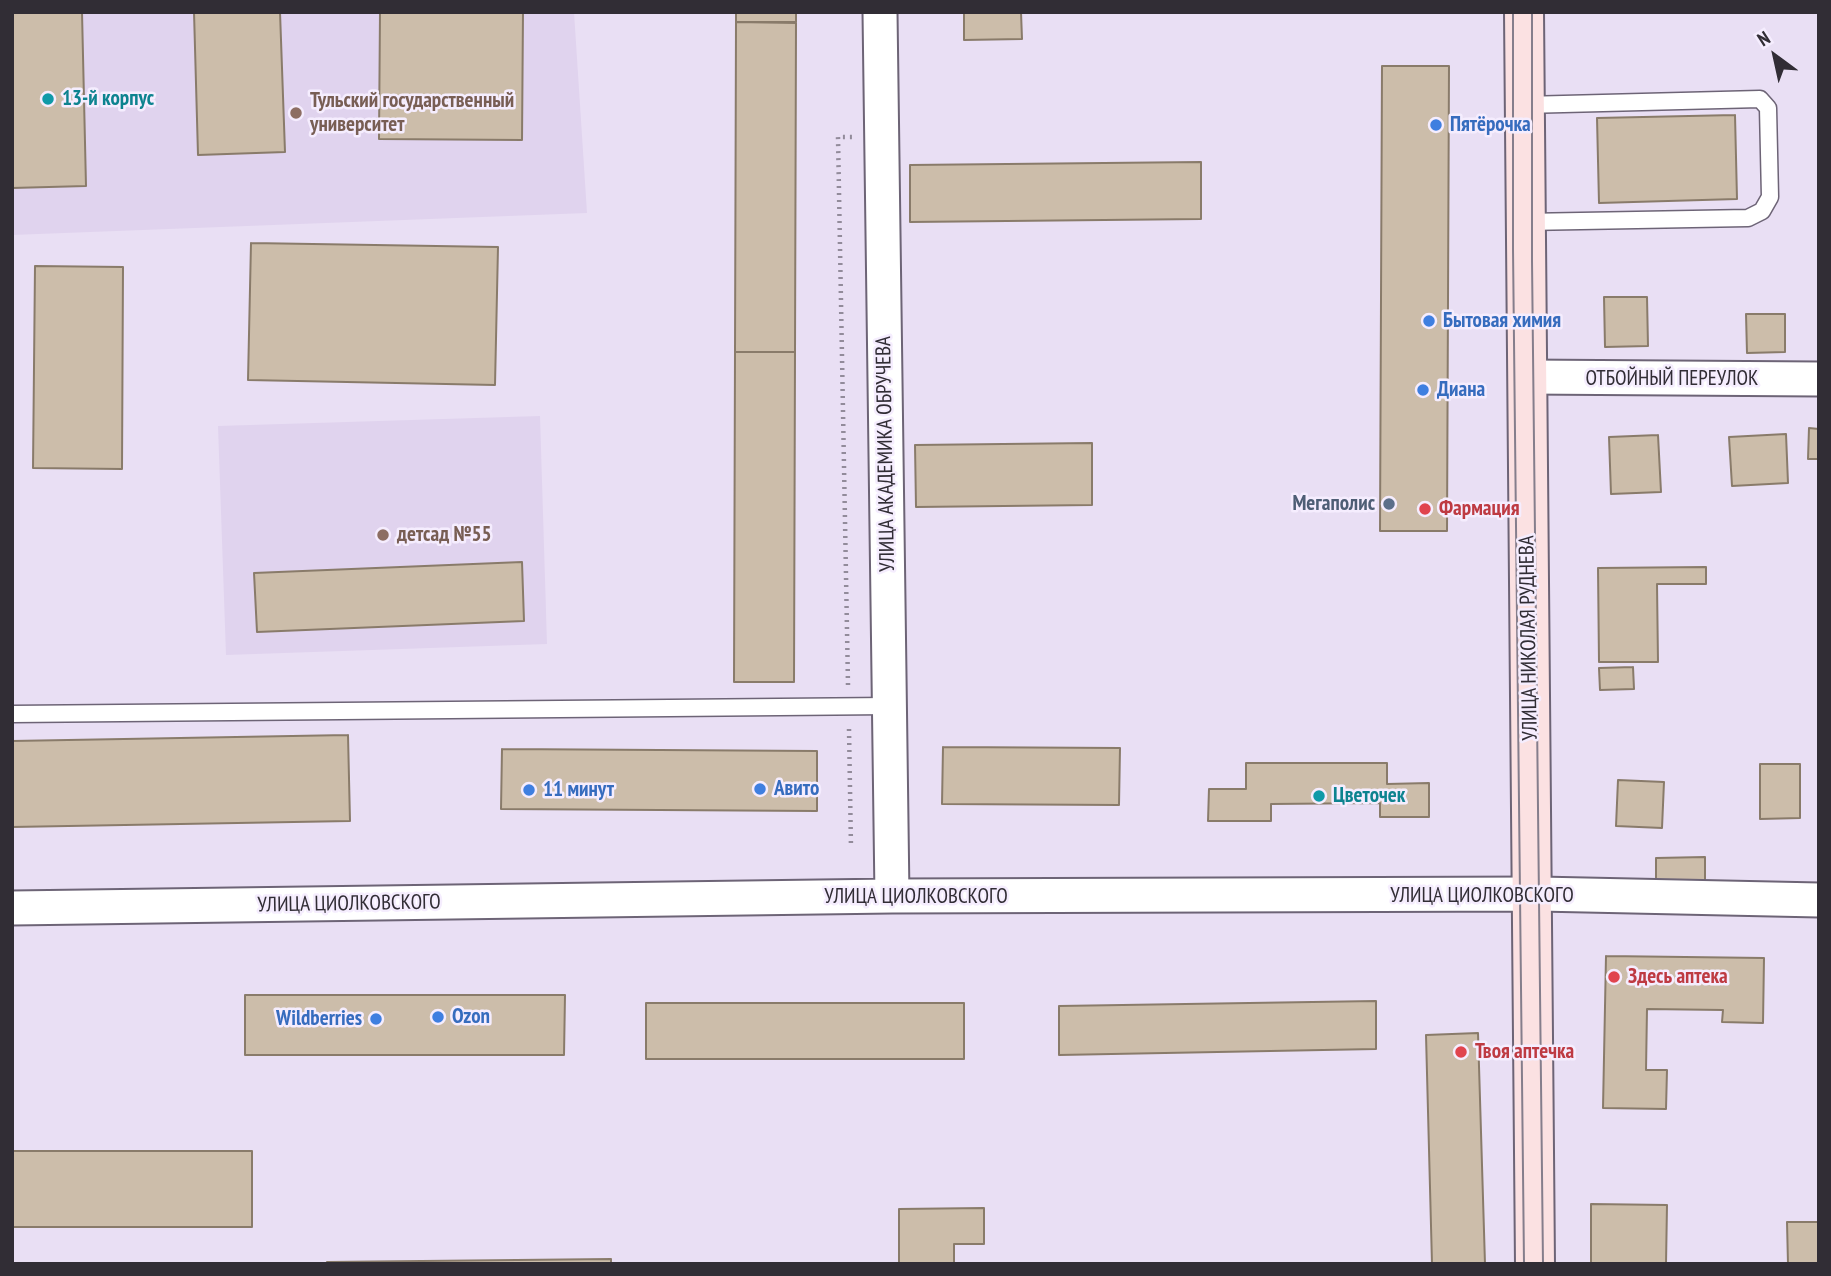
<!DOCTYPE html>
<meta charset="utf-8">
<style>
body{margin:0}
#map{position:relative;width:1831px;height:1276px;overflow:hidden;background:#e9dff4;font-family:"PT Sans Narrow",sans-serif}
canvas{display:block}
.frame{position:absolute;inset:0;border:14px solid #312d35;pointer-events:none}
.north{position:absolute;left:1740px;top:21px;width:70px;height:70px;-webkit-text-stroke:5px #f5edfe;paint-order:stroke;rotate:327deg;font-size:19px;font-weight:700;line-height:28px;text-align:center;color:#312d35}
.north::after{content:'';display:block;margin:auto;width:24px;height:32px;background:#312d35;clip-path:polygon(50% 0,100% 100%,50% 72%,0 100%)}
</style>
<div id="map">
<canvas width="1831" height="1276"></canvas>
<div class="frame"></div>
<div class="north">N</div>
</div>
<script>
const c = document.querySelector('canvas').getContext('2d');
c.lineJoin = 'round';
function fill(path, color) {
  c.fillStyle = color;
  c.fill(path, 'evenodd');
}
function poly(rows) {
  const path = new Path2D();
  for (const r of rows) {
    path.moveTo(r[0], r[1]);
    for (let i = 2; i < r.length; i += 2) path.lineTo(r[i], r[i + 1]);
  }
  return path;
}
function stroke(path, color, width, dash) {
  c.strokeStyle = color;
  c.lineWidth = width;
  c.lineCap = dash ? 'butt' : 'round';
  c.setLineDash(dash || []);
  c.stroke(path);
}
function label(font, color, halo, rows, align = 'center') {
  c.font = font + ' "PT Sans Narrow",sans-serif';
  c.lineWidth = 5;
  c.setLineDash([]);
  c.textBaseline = 'middle';
  c.strokeStyle = halo;
  c.fillStyle = color;
  for (const [text, x, y, turn = 0] of rows) {
    c.save();
    c.translate(x, y);
    c.rotate((+turn || 0) * Math.PI / 180);
    c.textAlign = isNaN(turn) ? turn : align;
    if (halo) c.strokeText(text, 0, 0);
    c.fillText(text, 0, 0);
    c.restore();
  }
}
const built = poly([
 [12,12,574,12,587,213,12,235],
 [540,416,547,644,226,655,218,426]
]);
const building = poly([
 [12,12,82,12,86,186,12,188,12,12],
 [194,12,280,12,285,152,198,155,194,12],
 [380,12,523,12,522,140,379,139,380,12],
 [736,12,796,12,796,22,736,22,736,12],
 [964,12,1021,12,1022,39,964,40,964,12],
 [736,22,796,23,795,352,735,352,736,22],
 [1382,66,1449,66,1447,531,1380,531,1382,66],
 [1735,115,1737,199,1599,203,1597,118,1735,115],
 [1201,162,1201,219,910,222,910,165,1201,162],
 [251,243,498,247,495,385,248,380,251,243],
 [35,266,123,267,122,469,33,468,35,266],
 [1604,297,1647,297,1648,346,1605,347,1604,297],
 [1746,314,1785,314,1785,352,1747,353,1746,314],
 [735,352,795,352,794,682,734,682,735,352],
 [1809,428,1819,429,1819,459,1808,459,1809,428],
 [1786,434,1788,483,1732,486,1729,437,1786,434],
 [1658,435,1661,492,1611,494,1609,437,1658,435],
 [1092,443,1092,505,916,507,915,445,1092,443],
 [522,562,524,621,257,632,254,573,522,562],
 [1706,567,1706,584,1657,584,1658,662,1599,662,1598,568,1706,567],
 [1633,667,1634,689,1600,690,1599,668,1633,667],
 [348,735,350,821,12,827,12,741,348,735],
 [943,747,1120,748,1119,805,942,804,943,747],
 [502,749,817,751,817,811,501,809,502,749],
 [1246,763,1387,763,1387,784,1429,783,1429,817,1380,817,1380,803,1271,804,1271,821,1208,821,1209,789,1246,789,1246,763],
 [1760,764,1800,764,1800,818,1760,819,1760,764],
 [1618,780,1664,782,1662,828,1616,826,1618,780],
 [1705,857,1705,881,1656,882,1656,858,1705,857],
 [1606,956,1764,958,1763,1023,1722,1022,1723,1010,1647,1009,1646,1070,1667,1070,1666,1109,1603,1108,1606,956],
 [245,995,565,995,564,1055,245,1055,245,995],
 [1376,1001,1376,1049,1059,1055,1059,1006,1376,1001],
 [646,1003,964,1003,964,1059,646,1059,646,1003],
 [1478,1033,1485,1264,1432,1264,1426,1035,1478,1033],
 [12,1151,252,1151,252,1227,12,1227,12,1151],
 [1591,1204,1667,1205,1666,1264,1591,1264,1591,1204],
 [984,1208,984,1244,954,1244,954,1264,899,1264,899,1209,984,1208],
 [1787,1222,1819,1222,1819,1264,1788,1264,1787,1222],
 [611,1259,611,1264,327,1264,327,1262,611,1259]
]);
const path = poly([
 [848,685,838,137,852,137],
 [849,729,851,848]
]);
const lane = poly([
 [1524,105,1760,99,1768,108,1770,197,1762,211,1748,218,1525,222],
 [12,714,889,706]
]);
const street = poly([
 [880,12,892,896],
 [1526,377,1819,379],
 [12,908,892,896,1539,894,1819,900]
]);
const secondary = poly([
 [1524,12,1535,1264]
]);
const tram = poly([
 [1513,12,1513,249,1524,1264],
 [1532,12,1532,261,1543,1264]
]);
const markers = [
 [48,99,7,"#0f9aa8"],
 [296,113,7,"#8d6e63"],
 [1436,125,7,"#3f7fe0"],
 [1429,321,7,"#3f7fe0"],
 [1423,390,7,"#3f7fe0"],
 [1389,504,7,"#5c6f8a"],
 [1425,509,7,"#e0444e"],
 [383,535,7,"#8d6e63"],
 [760,789,7,"#3f7fe0"],
 [529,790,7,"#3f7fe0"],
 [1319,796,7,"#0f9aa8"],
 [1614,977,7,"#e0444e"],
 [438,1017,7,"#3f7fe0"],
 [376,1019,7,"#3f7fe0"],
 [1461,1052,7,"#e0444e"]
];
const cultureNames = [
 ["13-й корпус",62,99],
 ["Цветочек",1333,796]
];
const educationNames = [
 ["Тульский государственный",310,101],
 ["университет",310,125],
 ["детсад №55",397,535]
];
const shopNames = [
 ["Пятёрочка",1450,125],
 ["Бытовая химия",1443,321],
 ["Диана",1437,390],
 ["Авито",774,789],
 ["11 минут",543,790],
 ["Ozon",452,1017],
 ["Wildberries",362,1019,"right"]
];
const streetNames = [
 ["ОТБОЙНЫЙ ПЕРЕУЛОК",1672,379],
 ["УЛИЦА АКАДЕМИКА ОБРУЧЕВА",886,454,-91],
 ["УЛИЦА НИКОЛАЯ РУДНЕВА",1529,638,-91],
 ["УЛИЦА ЦИОЛКОВСКОГО",1482,896],
 ["УЛИЦА ЦИОЛКОВСКОГО",916,897],
 ["УЛИЦА ЦИОЛКОВСКОГО",349,904,-1]
];
const serviceNames = [
 ["Мегаполис",1375,504]
];
const healthNames = [
 ["Фармация",1439,509],
 ["Здесь аптека",1628,977],
 ["Твоя аптечка",1475,1052]
];
fill(built, '#e0d3ee');
fill(building, '#ccbdaa');
stroke(building, '#897b6a', 2);
stroke(lane, '#6d6476', 19);
stroke(street, '#6d6476', 37);
stroke(secondary, '#6d6476', 42);
stroke(path, '#928b9a', 4.5, [2, 5]);
stroke(lane, '#fff', 16);
stroke(street, '#fff', 33);
stroke(secondary, '#fbe1e2', 38);
stroke(tram, '#857e8c', 2);
for (const [x, y, r, color] of markers) {
  const dot = new Path2D();
  dot.arc(x, y, r, 0, 2 * Math.PI);
  c.fillStyle = color;
  c.fill(dot);
  stroke(dot, '#f5edfe', 2.5);
}
label('bold 21px', '#0d838f', '#f5edfe', cultureNames, 'left');
label('bold 21px', '#785e54', '#f5edfe', educationNames, 'left');
label('bold 21px', '#366cbe', '#f5edfe', shopNames, 'left');
label('21px', '#312d35', '#f5edfe', streetNames);
label('bold 21px', '#4e5e75', '#f5edfe', serviceNames, 'right');
label('bold 21px', '#be3a42', '#f5edfe', healthNames, 'left');
</script>
